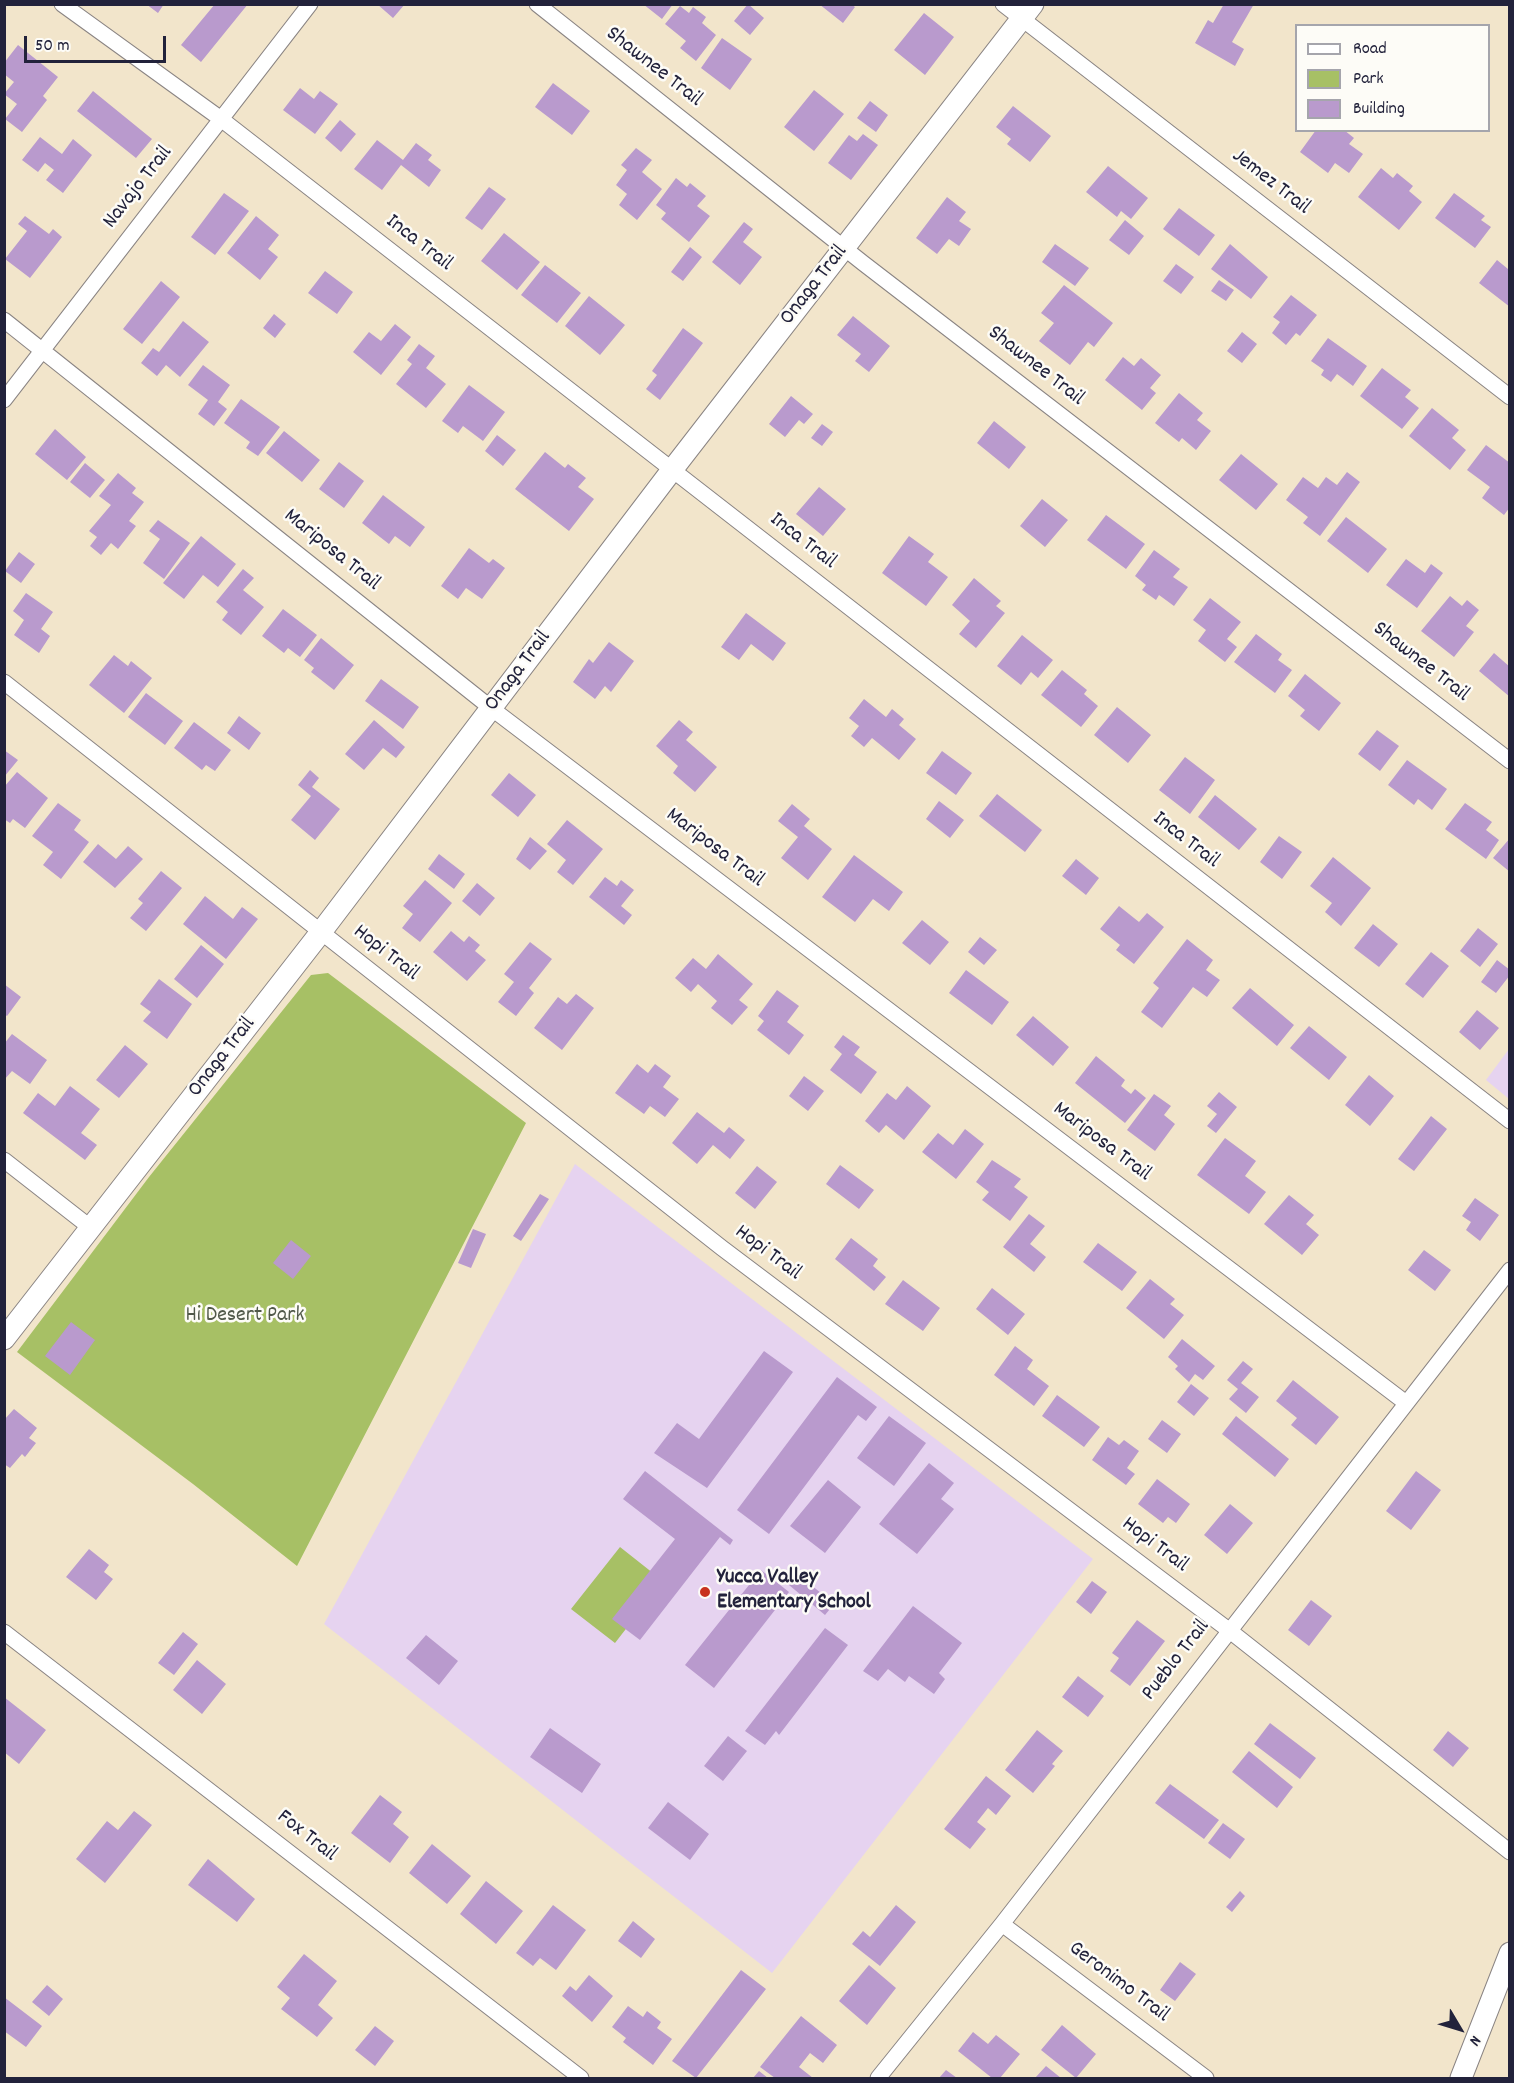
<!DOCTYPE html>
<style>
body{margin:0}
#map{position:relative;width:1514px;height:2083px;overflow:hidden;background:#f2e5cb;font-family:Dekko,sans-serif}
canvas{display:block}
.frame{position:absolute;inset:0;border:6px solid #22223b;pointer-events:none}
.legend{position:absolute;left:1295px;top:24px;width:195px;height:108px;box-sizing:border-box;background:#fdfcf7;border:2px solid #a5a5ac;margin:0;padding:8px 10px;list-style:none;font-size:18px;color:#22223b}
.legend li{display:flex;align-items:center;gap:12px;height:30px}
.legend b{width:30px;border:2px solid #a5a5ac}
.north{position:absolute;left:1430px;top:1999px;width:60px;height:60px;-webkit-text-stroke:4px #fdfcf7;paint-order:stroke;rotate:128deg;font-size:16px;font-weight:700;line-height:24px;text-align:center;color:#22223b}
.north::after{content:'';display:block;margin:auto;width:21px;height:27px;background:#22223b;clip-path:polygon(50% 0,100% 100%,50% 72%,0 100%)}
.scale{position:absolute;left:24px;top:36px;width:142px;height:27px;box-sizing:border-box;border:3px solid #22223b;border-top:0;padding-left:8px;font-size:18px;line-height:21px;white-space:nowrap;color:#22223b;-webkit-text-stroke:4px #fdfcf7;paint-order:stroke}
</style>
<div id="map">
<canvas width="1514" height="2083"></canvas>
<div class="frame"></div>
<ul class="legend">
<li><b style="height:8px;background:#fff"></b>Road</li>
<li><b style="height:16px;background:#a7c065"></b>Park</li>
<li><b style="height:16px;background:#b99acd"></b>Building</li>
</ul>
<div class="north">N</div>
<div class="scale">50 m</div>
</div>
<script>
const c = document.querySelector('canvas').getContext('2d');
c.lineJoin = 'round';
function fill(path, color) {
  c.fillStyle = color;
  c.fill(path, 'evenodd');
}
function poly(rows) {
  const path = new Path2D();
  for (const r of rows) {
    path.moveTo(r[0], r[1]);
    for (let i = 2; i < r.length; i += 2) path.lineTo(r[i], r[i + 1]);
  }
  return path;
}
function stroke(path, color, width, dash) {
  c.strokeStyle = color;
  c.lineWidth = width;
  c.lineCap = dash ? 'butt' : 'round';
  c.setLineDash(dash || []);
  c.stroke(path);
}
function label(font, color, halo, rows, align = 'center') {
  c.font = font + ' Dekko,sans-serif';
  c.lineWidth = 5;
  c.setLineDash([]);
  c.textBaseline = 'middle';
  c.strokeStyle = halo;
  c.fillStyle = color;
  for (const [text, x, y, turn = 0] of rows) {
    c.save();
    c.translate(x, y);
    c.rotate((+turn || 0) * Math.PI / 180);
    c.textAlign = isNaN(turn) ? turn : align;
    if (halo) c.strokeText(text, 0, 0);
    c.fillText(text, 0, 0);
    c.restore();
  }
}
const built = poly([
 [1509,1049,1509,1099,1486,1080],
 [575,1164,1093,1559,772,1973,324,1624]
]);
const green = poly([
 [328,973,526,1123,297,1566,193,1484,17,1352,149,1177,311,975],
 [620,1547,663,1581,615,1643,571,1609]
]);
const building = poly([
 [146,4,164,4,158,13],
 [215,4,248,4,201,62,181,45],
 [377,4,405,4,393,18],
 [643,4,673,4,662,19],
 [748,4,764,18,750,35,734,21],
 [819,4,851,4,855,7,843,23],
 [1224,4,1254,4,1232,42,1244,49,1235,66,1195,43,1208,20,1213,23],
 [680,6,689,13,693,7,706,17,702,23,716,35,696,61,680,48,686,41,665,24],
 [924,13,954,37,925,75,894,50],
 [722,38,752,59,730,90,701,68],
 [18,45,58,77,43,96,47,100,22,132,5,119,17,104,4,94,14,82,4,74,4,63],
 [553,83,590,111,572,135,535,107],
 [300,88,314,99,320,91,338,104,315,134,283,110],
 [814,90,844,114,814,151,784,127],
 [93,91,152,139,136,158,77,111],
 [870,101,888,115,876,132,857,118],
 [1013,106,1051,136,1030,162,1007,144,1011,139,996,127],
 [340,120,356,134,341,152,325,138],
 [1316,130,1344,130,1354,138,1349,144,1363,154,1349,173,1335,163,1328,173,1300,152],
 [863,134,878,145,851,180,828,163,849,135,857,141],
 [40,137,62,154,73,139,92,155,63,193,46,180,54,170,45,163,38,172,22,160],
 [377,140,403,160,416,143,432,155,428,160,441,170,429,187,401,165,382,190,354,169],
 [636,148,652,160,642,172,662,189,637,220,619,205,627,194,616,185,627,170,621,165],
 [1108,166,1148,198,1131,219,1121,211,1117,217,1086,192],
 [1381,168,1393,178,1397,173,1413,186,1409,191,1422,202,1399,230,1358,197],
 [676,178,687,187,690,183,706,196,697,206,710,216,689,242,661,219,666,213,656,205],
 [489,187,506,199,482,230,465,218],
 [224,193,249,211,215,255,191,237],
 [1454,193,1485,216,1481,220,1491,227,1475,248,1435,218],
 [947,197,966,212,959,221,971,229,959,246,949,239,937,254,916,238],
 [1179,208,1215,235,1199,256,1163,229],
 [25,216,49,234,53,229,62,237,30,278,5,259,27,231,18,224],
 [256,216,279,235,268,249,278,257,260,280,227,253],
 [1125,220,1144,236,1129,255,1109,240],
 [744,222,753,229,743,242,762,257,740,285,712,262],
 [504,233,540,262,517,290,481,261],
 [1055,244,1089,268,1075,286,1042,262],
 [1230,244,1268,277,1251,299,1211,269],
 [690,247,702,257,683,281,671,272],
 [1497,260,1508,269,1510,266,1510,307,1479,283],
 [1176,264,1194,277,1181,294,1163,281],
 [545,265,581,293,557,323,521,295],
 [325,271,353,292,337,314,308,293],
 [1219,280,1234,290,1226,301,1211,291],
 [161,281,180,297,142,344,123,329],
 [1064,285,1113,323,1094,347,1088,342,1070,365,1039,341,1054,323,1041,313],
 [1291,295,1317,315,1300,336,1296,333,1286,345,1272,333,1280,322,1273,317],
 [589,296,625,325,600,355,565,326],
 [274,314,286,324,275,338,263,328],
 [853,316,890,346,869,372,855,361,861,354,837,335],
 [183,321,209,342,180,377,166,365,157,376,141,363,153,348,159,352],
 [395,324,411,337,381,375,353,352,369,332,381,341],
 [683,328,703,343,660,400,646,389,657,375,652,371],
 [1242,332,1257,344,1242,363,1227,351],
 [1328,338,1367,366,1353,386,1337,374,1331,382,1321,375,1324,370,1311,361],
 [419,344,435,356,426,368,446,384,426,408,396,384,412,364,407,360],
 [1123,357,1134,366,1141,358,1161,375,1150,388,1156,393,1142,410,1105,380],
 [203,365,230,385,218,402,227,409,214,426,198,414,208,400,188,385],
 [1382,368,1411,390,1405,397,1419,408,1402,429,1360,396],
 [469,385,505,412,483,441,463,426,458,433,442,421],
 [1179,393,1203,413,1197,420,1211,431,1196,450,1182,438,1179,442,1155,423],
 [791,396,813,414,804,424,799,420,785,437,769,424],
 [241,399,280,427,258,456,246,448,250,442,224,423],
 [1432,408,1459,430,1452,438,1466,450,1450,470,1409,436],
 [994,421,1026,447,1009,469,977,443],
 [822,424,833,432,822,446,811,438],
 [55,429,86,457,67,480,35,454],
 [284,431,320,460,302,482,266,453],
 [497,435,516,450,503,466,485,451],
 [1486,445,1510,463,1510,507,1504,515,1482,498,1490,487,1467,470],
 [545,452,565,468,568,464,586,478,578,487,594,499,569,531,515,489],
 [1241,454,1278,484,1256,510,1219,480],
 [339,462,364,481,344,508,319,489],
 [85,463,105,480,90,498,70,482],
 [1347,472,1360,482,1320,536,1303,523,1308,517,1286,500,1303,477,1318,488,1326,477,1337,485],
 [118,473,136,488,132,493,144,502,129,521,136,526,118,549,111,543,101,555,90,546,97,537,89,531,111,505,99,496],
 [819,487,846,509,823,536,796,514],
 [383,495,425,527,410,547,395,536,389,544,362,523],
 [1042,499,1068,520,1045,547,1020,526],
 [1106,515,1145,544,1126,569,1087,540],
 [1346,517,1387,549,1368,573,1327,541],
 [158,520,190,543,164,579,143,563,160,539,149,531],
 [201,536,236,564,218,587,203,575,184,599,163,583],
 [909,536,934,554,928,562,948,577,926,606,882,573],
 [469,548,489,563,493,559,505,568,482,599,466,588,458,599,441,586],
 [1154,550,1180,569,1173,577,1188,587,1174,606,1159,595,1156,600,1142,590,1146,585,1135,576],
 [19,552,35,564,21,583,5,571],
 [1406,559,1425,573,1431,564,1443,573,1417,608,1386,585],
 [243,569,254,578,243,590,264,607,241,635,222,620,228,612,216,602],
 [974,578,1001,601,996,606,1005,613,976,648,959,634,970,621,952,605],
 [26,593,53,612,41,629,50,636,39,653,14,635,24,620,13,611],
 [1450,596,1462,606,1467,600,1479,610,1466,626,1474,632,1454,657,1421,631],
 [1210,598,1241,622,1227,639,1237,647,1225,662,1198,641,1206,630,1193,620],
 [283,609,317,635,300,657,288,648,284,653,262,636],
 [746,613,786,643,773,661,751,644,739,660,721,647],
 [1256,634,1282,654,1278,660,1292,670,1275,693,1234,662],
 [1022,635,1053,660,1038,678,1031,672,1021,685,997,666],
 [321,638,354,665,334,690,311,672,314,668,304,660],
 [609,642,634,661,611,692,605,686,595,699,573,682,589,659,593,663],
 [1494,653,1510,667,1510,697,1479,671],
 [114,655,128,666,131,661,152,678,124,713,89,685],
 [1062,670,1087,690,1084,694,1098,706,1081,727,1041,695],
 [1305,674,1341,703,1319,731,1300,716,1305,710,1288,696],
 [381,679,419,707,403,729,365,701],
 [146,693,183,721,165,745,128,717],
 [864,699,886,717,892,709,904,719,899,725,916,739,899,760,872,738,864,747,851,736,859,726,849,718],
 [1117,707,1151,735,1128,763,1094,735],
 [239,716,261,733,249,750,227,733],
 [374,720,405,747,396,758,383,748,364,770,345,754],
 [679,720,693,732,686,740,717,767,695,792,673,773,678,766,656,746],
 [194,722,231,750,215,771,206,765,202,770,174,748],
 [1377,730,1399,746,1380,771,1358,754],
 [4,750,18,760,4,777],
 [942,751,972,773,956,795,926,773],
 [1185,757,1215,780,1190,814,1159,790],
 [1407,760,1447,789,1432,810,1418,799,1414,805,1388,785],
 [310,770,319,778,312,787,340,809,315,840,291,820,311,796,298,785],
 [17,772,48,798,25,828,13,819,10,823,4,819,4,787],
 [509,773,536,795,518,817,491,795],
 [997,794,1042,830,1025,852,979,816],
 [1215,795,1257,829,1239,850,1198,817],
 [939,801,964,820,950,838,926,819],
 [58,803,81,820,74,830,89,842,61,879,43,865,53,852,32,836],
 [1465,803,1492,822,1486,830,1499,840,1486,859,1445,829],
 [792,804,810,819,804,826,832,849,808,880,781,858,798,837,778,821],
 [567,820,603,849,573,885,557,872,566,860,547,844],
 [1279,836,1302,852,1282,879,1260,862],
 [530,837,547,851,530,870,516,859],
 [1510,838,1510,872,1493,858],
 [98,844,116,859,128,846,143,859,115,888,83,862],
 [439,854,465,874,454,889,428,869],
 [854,855,903,892,889,911,873,899,855,922,822,897],
 [1333,857,1371,888,1341,926,1325,912,1332,903,1310,886],
 [1076,859,1099,878,1086,895,1062,876],
 [161,871,182,888,146,931,130,918,143,903,138,899],
 [605,877,617,886,621,880,634,890,621,906,632,915,624,925,589,897],
 [425,880,452,903,420,942,402,928,413,914,403,906],
 [477,883,495,898,480,916,462,901],
 [205,896,233,919,242,907,258,919,226,959,183,924],
 [1119,906,1139,922,1147,913,1164,927,1134,964,1116,950,1120,945,1100,929],
 [922,920,949,942,930,965,902,943],
 [1373,924,1398,944,1379,967,1354,948],
 [1478,928,1498,944,1480,967,1460,951],
 [451,931,464,942,469,936,480,945,475,951,486,960,467,981,433,952],
 [980,937,997,950,984,965,968,952],
 [1187,939,1213,960,1206,970,1220,980,1207,997,1193,987,1162,1028,1141,1012,1159,988,1153,983],
 [530,942,552,959,529,988,534,993,516,1016,498,1002,514,982,504,974],
 [201,945,224,964,197,998,174,979],
 [1431,952,1449,966,1423,998,1405,984],
 [718,954,753,984,739,1000,748,1007,732,1025,711,1008,717,1001,698,984,691,992,675,978,693,958,706,969],
 [1497,960,1510,970,1510,975,1496,993,1481,982],
 [966,970,1009,1002,992,1025,949,993],
 [159,979,192,1004,167,1039,143,1021,151,1012,140,1004],
 [4,984,21,997,7,1016,4,1014],
 [1250,988,1294,1025,1277,1046,1232,1008],
 [777,990,799,1006,787,1022,804,1035,789,1055,757,1030,764,1021,758,1016],
 [576,994,594,1008,562,1050,534,1028,558,997,567,1004],
 [1477,1010,1499,1028,1480,1050,1459,1032],
 [1033,1016,1069,1047,1053,1066,1016,1035],
 [1309,1026,1347,1057,1329,1080,1290,1048],
 [12,1034,47,1060,30,1084,12,1071,4,1080,4,1044],
 [843,1035,860,1047,854,1055,877,1072,861,1094,830,1070,842,1054,834,1047],
 [125,1045,148,1064,119,1098,96,1080],
 [1096,1056,1125,1080,1121,1086,1131,1094,1135,1089,1146,1098,1125,1123,1075,1083],
 [637,1064,648,1073,655,1064,671,1076,663,1087,679,1099,665,1117,650,1106,644,1114,615,1093],
 [1369,1075,1394,1096,1370,1126,1345,1105],
 [804,1076,824,1091,808,1111,789,1096],
 [70,1086,100,1109,81,1133,97,1145,85,1160,23,1113,38,1093,55,1106],
 [907,1086,931,1106,904,1140,886,1125,879,1133,865,1121,887,1093,896,1100],
 [1219,1092,1237,1107,1216,1133,1207,1126,1217,1114,1207,1106],
 [1154,1094,1171,1106,1164,1115,1175,1124,1155,1151,1127,1130],
 [697,1112,724,1133,729,1127,745,1140,730,1159,713,1145,697,1164,672,1143],
 [1431,1116,1447,1129,1414,1171,1398,1159],
 [965,1129,984,1144,956,1179,922,1152,938,1133,953,1145],
 [1225,1138,1256,1161,1245,1176,1266,1192,1249,1214,1197,1175],
 [992,1160,1021,1179,1014,1187,1028,1197,1010,1221,982,1200,989,1192,976,1182],
 [840,1165,874,1190,859,1209,826,1184],
 [757,1166,777,1182,755,1209,735,1193],
 [540,1194,549,1199,521,1241,513,1236],
 [1289,1195,1314,1215,1306,1224,1319,1235,1302,1255,1264,1224],
 [1475,1198,1499,1215,1480,1241,1466,1230,1471,1222,1462,1216],
 [1029,1214,1045,1226,1030,1244,1046,1257,1034,1272,1003,1247],
 [473,1229,486,1234,471,1268,458,1263],
 [851,1238,878,1259,873,1266,886,1277,874,1291,835,1259],
 [291,1240,311,1256,293,1279,273,1263],
 [1098,1243,1137,1272,1122,1291,1083,1262],
 [1424,1250,1451,1270,1435,1291,1408,1270],
 [1150,1279,1175,1299,1170,1304,1184,1315,1164,1339,1126,1308],
 [903,1280,940,1308,923,1331,885,1304],
 [992,1288,1025,1314,1008,1335,976,1309],
 [71,1322,95,1340,70,1375,45,1356],
 [1182,1339,1215,1366,1203,1380,1195,1374,1189,1382,1175,1369,1178,1366,1168,1357],
 [1015,1346,1033,1360,1027,1369,1049,1386,1034,1406,994,1375],
 [764,1351,793,1372,707,1488,654,1453,677,1423,699,1439],
 [1243,1361,1253,1369,1241,1383,1259,1397,1246,1413,1229,1399,1238,1389,1227,1380],
 [837,1377,877,1407,866,1421,858,1415,769,1534,737,1510],
 [1293,1380,1339,1417,1316,1445,1291,1425,1297,1418,1276,1401],
 [1191,1384,1209,1398,1194,1416,1177,1402],
 [1057,1395,1100,1427,1084,1447,1042,1416],
 [14,1409,37,1428,29,1438,36,1443,25,1457,22,1454,10,1468,4,1464,4,1420],
 [889,1416,926,1443,894,1486,857,1458],
 [1236,1416,1289,1459,1275,1477,1222,1434],
 [1162,1420,1181,1434,1167,1453,1148,1439],
 [1108,1437,1119,1445,1124,1440,1139,1451,1127,1468,1135,1474,1126,1485,1092,1460],
 [929,1463,954,1483,941,1499,954,1509,917,1554,879,1524],
 [645,1471,733,1540,730,1545,720,1537,640,1640,612,1619,675,1539,623,1499],
 [1416,1471,1441,1490,1411,1530,1386,1511],
 [1157,1479,1190,1504,1176,1523,1168,1517,1163,1523,1138,1504],
 [828,1480,861,1507,825,1553,790,1526],
 [1230,1504,1253,1523,1227,1554,1204,1535],
 [89,1549,109,1565,104,1572,113,1579,96,1600,66,1577],
 [761,1570,789,1592,714,1688,685,1665],
 [798,1574,834,1604,825,1615,789,1585],
 [1092,1581,1107,1592,1091,1614,1076,1602],
 [1311,1600,1332,1616,1309,1646,1288,1630],
 [913,1606,962,1643,939,1673,945,1679,934,1694,909,1676,905,1682,888,1669,878,1681,863,1671],
 [1137,1620,1165,1641,1130,1686,1110,1671,1119,1658,1112,1653],
 [825,1628,848,1645,779,1735,776,1731,765,1745,745,1731],
 [183,1632,198,1644,174,1675,158,1663],
 [426,1635,458,1661,439,1685,406,1658],
 [197,1660,226,1684,202,1714,173,1690],
 [1078,1676,1104,1696,1088,1717,1062,1697],
 [4,1697,46,1730,19,1764,4,1752],
 [1270,1723,1316,1758,1300,1779,1254,1744],
 [550,1728,601,1764,582,1793,530,1757],
 [1037,1730,1063,1751,1052,1764,1055,1766,1033,1793,1005,1770],
 [1448,1731,1469,1748,1453,1767,1433,1750],
 [728,1736,747,1751,723,1781,704,1766],
 [1249,1751,1293,1787,1277,1808,1232,1772],
 [986,1776,1011,1796,996,1815,988,1808,977,1822,986,1829,970,1849,944,1829],
 [1170,1784,1219,1820,1204,1839,1155,1803],
 [380,1795,402,1812,393,1824,409,1837,390,1863,351,1833],
 [668,1802,709,1834,690,1860,648,1828],
 [134,1811,152,1825,105,1883,76,1859,107,1821,118,1830],
 [1223,1823,1245,1839,1230,1859,1208,1843],
 [432,1844,471,1876,447,1904,409,1873],
 [208,1859,255,1899,237,1922,188,1885],
 [486,1881,523,1911,496,1944,460,1914],
 [1240,1891,1245,1896,1232,1912,1226,1907],
 [553,1905,586,1930,556,1970,540,1958,533,1966,516,1953],
 [896,1905,916,1922,880,1966,852,1944,863,1931,870,1937],
 [633,1921,655,1939,641,1958,618,1941],
 [304,1954,337,1981,318,2005,333,2018,317,2037,281,2009,290,1998,277,1987],
 [1180,1962,1196,1974,1175,2001,1160,1990],
 [869,1965,896,1988,867,2025,839,2001],
 [741,1970,766,1989,696,2078,672,2061],
 [589,1975,613,1996,592,2022,562,1996,570,1986,576,1991],
 [47,1985,63,1999,49,2016,32,2002],
 [4,1997,42,2026,26,2047,4,2031],
 [628,2006,643,2017,647,2011,661,2022,657,2028,672,2039,653,2065,623,2042,626,2038,612,2027],
 [801,2016,837,2045,823,2063,810,2053,799,2067,813,2078,775,2078,760,2067],
 [1062,2025,1096,2054,1076,2078,1041,2050],
 [375,2026,394,2041,375,2066,355,2050],
 [973,2032,988,2044,996,2035,1020,2054,1000,2078,992,2078,958,2051],
 [1046,2066,1061,2078,1035,2078],
 [946,2070,957,2078,939,2078],
 [759,2071,768,2078,753,2078]
]);
const street = poly([
 [62,4,221,119,1510,1121],
 [537,4,863,263,1510,761],
 [1003,4,1510,397],
 [4,320,491,708,1406,1403],
 [4,400,310,4],
 [4,682,722,1248,1230,1631,1510,1852],
 [4,1160,91,1228],
 [4,1632,581,2078],
 [1002,1924,1206,2078],
 [878,2078,1002,1924,1510,1270]
]);
const secondary = poly([
 [4,1339,321,932,672,470,1033,4],
 [1461,2078,1510,1953]
]);
const markers = [
 [705,1592,6,"#c8321e"]
];
const streetNames = [
 ["Shawnee Trail",653,68,38],
 ["Jemez Trail",1270,183,38],
 ["Navajo Trail",139,188,-52],
 ["Inca Trail",418,244,38],
 ["Onaga Trail",815,286,-52],
 ["Shawnee Trail",1035,367,38],
 ["Inca Trail",802,542,38],
 ["Mariposa Trail",331,551,39],
 ["Shawnee Trail",1420,663,38],
 ["Onaga Trail",519,672,-53],
 ["Inca Trail",1185,841,38],
 ["Mariposa Trail",714,849,37],
 ["Hopi Trail",385,954,38],
 ["Onaga Trail",223,1058,-52],
 ["Mariposa Trail",1101,1143,37],
 ["Hopi Trail",767,1254,37],
 ["Hopi Trail",1154,1546,37],
 ["Pueblo Trail",1177,1661,-52],
 ["Fox Trail",306,1837,38],
 ["Geronimo Trail",1118,1983,37]
];
const parkNames = [
 ["Hi Desert Park",245,1317]
];
const poiNames = [
 ["Yucca Valley",717,1579],
 ["Elementary School",717,1604]
];
fill(built, '#e6d3f0');
fill(green, '#a7c065');
fill(building, '#b99acd');
stroke(street, '#8a8483', 17);
stroke(secondary, '#8a8483', 23);
stroke(street, '#fff', 15);
stroke(secondary, '#fff', 21);
for (const [x, y, r, color] of markers) {
  const dot = new Path2D();
  dot.arc(x, y, r, 0, 2 * Math.PI);
  c.fillStyle = color;
  c.fill(dot);
  stroke(dot, '#fdfcf7', 2);
}
label('22px', '#22223b', '#fdfcf7', streetNames);
label('22px', '#51594a', '#fdfcf7', parkNames);
label('bold 22px', '#22223b', '#fdfcf7', poiNames, 'left');
</script>
